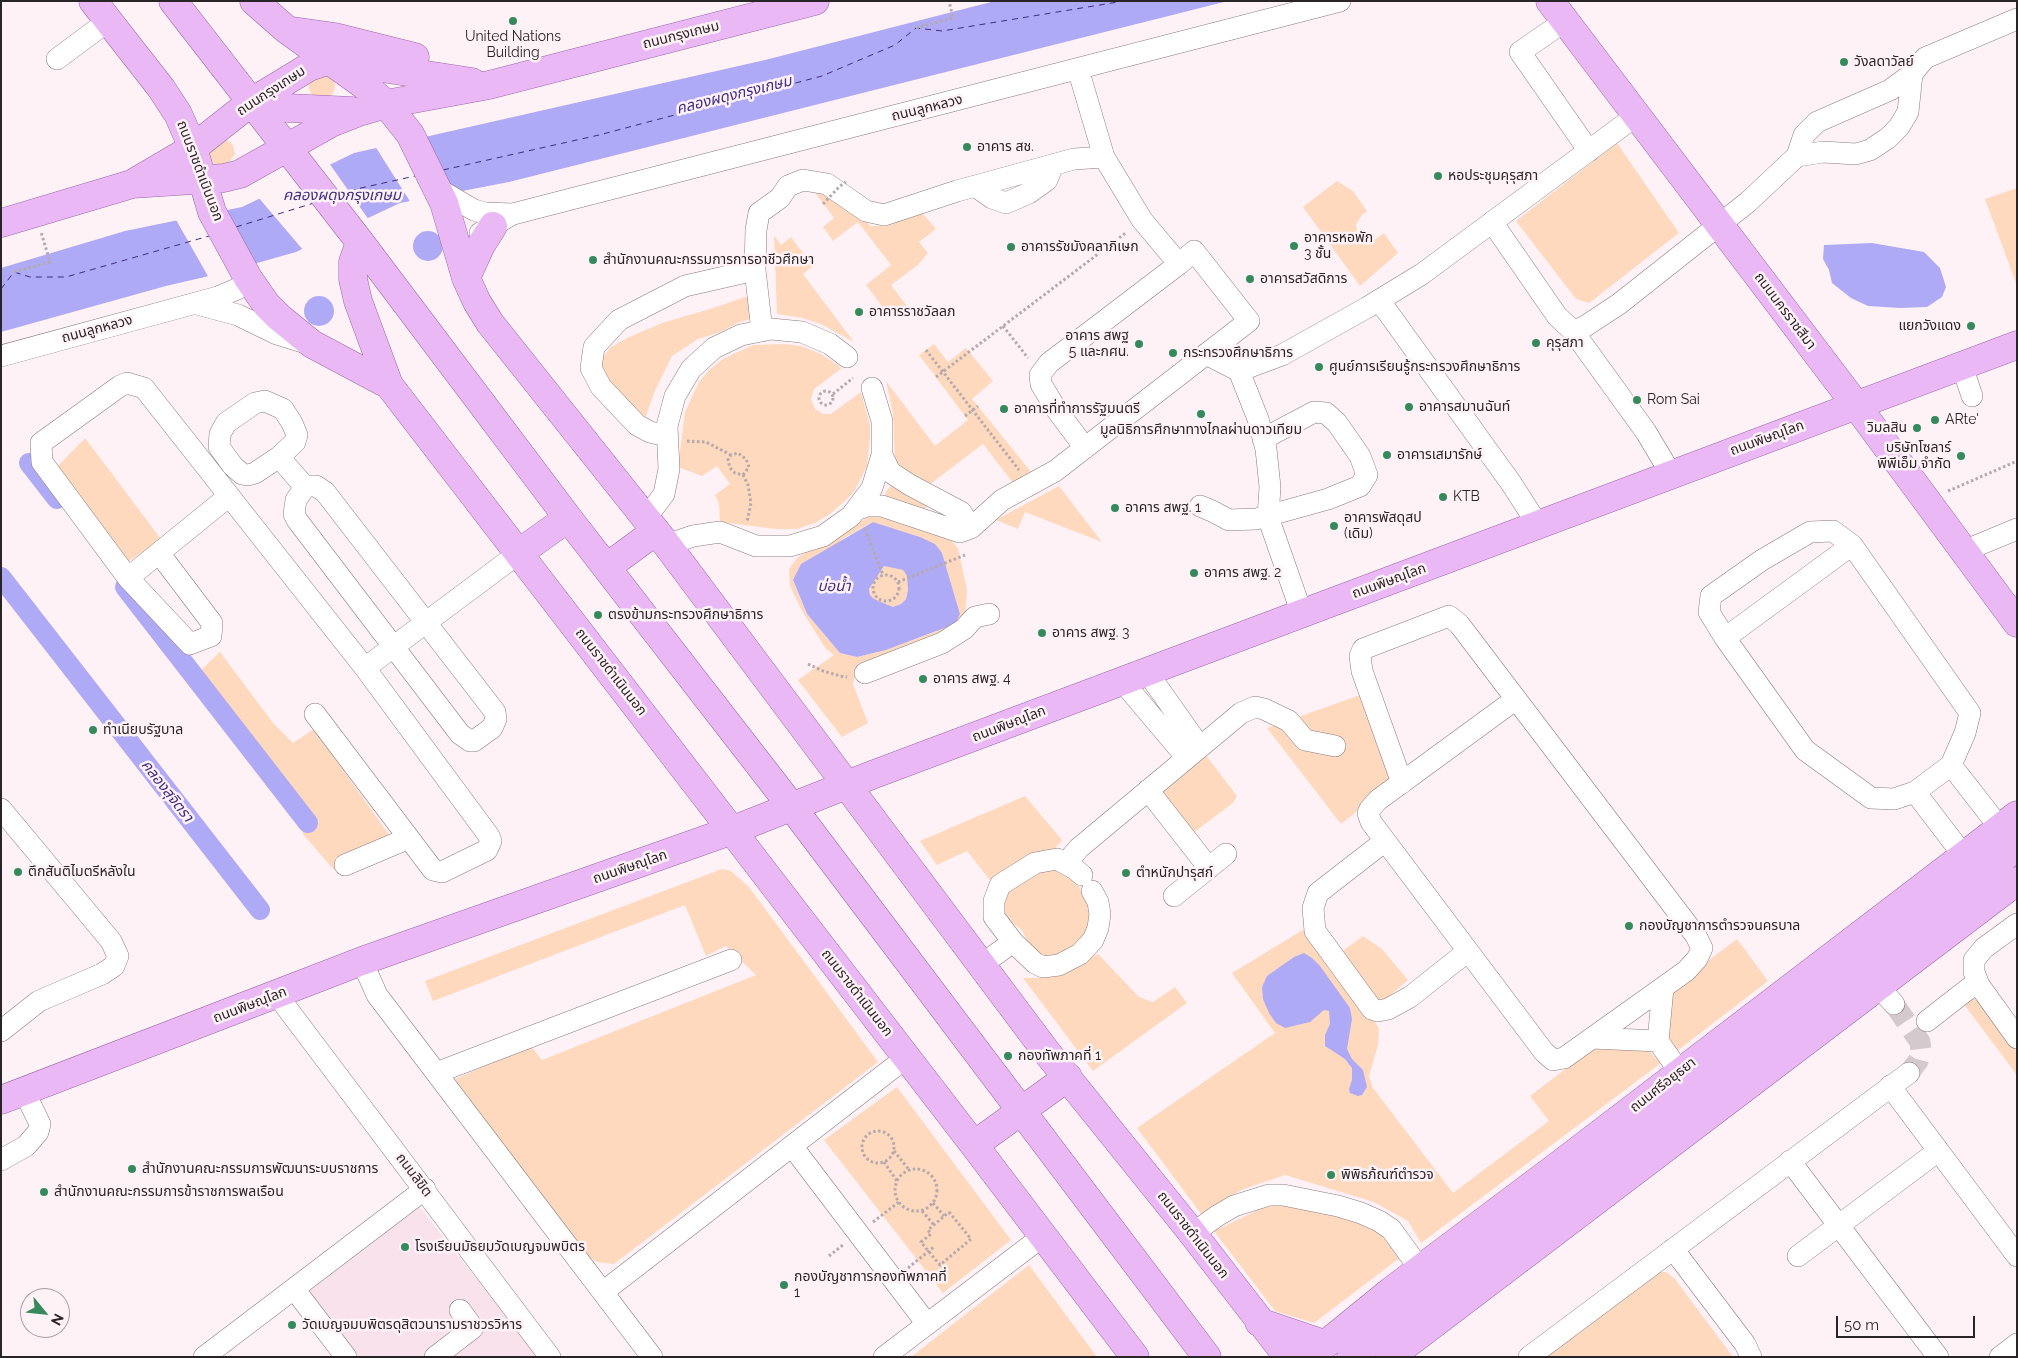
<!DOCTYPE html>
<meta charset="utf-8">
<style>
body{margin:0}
#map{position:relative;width:2018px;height:1358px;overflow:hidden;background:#fff2f7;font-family:Raleway,sans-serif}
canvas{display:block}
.frame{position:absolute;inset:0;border:2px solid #292426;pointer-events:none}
.north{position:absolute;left:20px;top:1288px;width:50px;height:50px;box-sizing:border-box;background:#fff2f7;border:1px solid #a9a0a3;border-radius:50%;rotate:118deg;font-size:14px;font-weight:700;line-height:20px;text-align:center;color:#292426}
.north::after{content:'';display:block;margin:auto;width:18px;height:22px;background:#348a5d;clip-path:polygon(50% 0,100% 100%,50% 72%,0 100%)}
.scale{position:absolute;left:1836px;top:1316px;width:139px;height:22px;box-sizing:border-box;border:2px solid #292426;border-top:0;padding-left:6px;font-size:15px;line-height:18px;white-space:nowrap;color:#292426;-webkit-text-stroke:4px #fff2f7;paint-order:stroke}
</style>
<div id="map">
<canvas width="2018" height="1358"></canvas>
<div class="frame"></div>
<div class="north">N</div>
<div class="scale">50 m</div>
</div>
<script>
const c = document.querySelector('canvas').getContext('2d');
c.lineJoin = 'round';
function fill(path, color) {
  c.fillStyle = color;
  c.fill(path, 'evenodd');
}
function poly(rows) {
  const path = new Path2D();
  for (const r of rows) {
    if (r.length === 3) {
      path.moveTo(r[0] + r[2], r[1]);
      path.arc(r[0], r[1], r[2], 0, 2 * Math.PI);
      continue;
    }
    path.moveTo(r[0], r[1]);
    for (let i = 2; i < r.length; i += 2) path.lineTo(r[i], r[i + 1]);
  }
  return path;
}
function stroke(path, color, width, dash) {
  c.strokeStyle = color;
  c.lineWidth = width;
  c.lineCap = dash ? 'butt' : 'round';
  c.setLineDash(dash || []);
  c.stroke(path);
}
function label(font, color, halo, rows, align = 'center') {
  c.font = font + ' Raleway,"Noto Sans Thai",sans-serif';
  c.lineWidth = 5;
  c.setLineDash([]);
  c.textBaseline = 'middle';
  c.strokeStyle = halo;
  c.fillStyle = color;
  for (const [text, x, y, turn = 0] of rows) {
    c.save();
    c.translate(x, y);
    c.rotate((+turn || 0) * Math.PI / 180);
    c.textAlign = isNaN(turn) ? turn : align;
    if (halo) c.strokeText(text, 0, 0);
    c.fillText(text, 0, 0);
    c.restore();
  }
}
const built = poly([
 [415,1201,538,1357,351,1357,300,1293]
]);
const green = poly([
 [322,86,13],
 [226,139,233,145,235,154,227,165,219,166,211,162,207,150],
 [1617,143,1679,233,1589,303,1576,299,1516,221],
 [1337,181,1353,191,1367,211,1361,216,1356,225,1357,233,1362,238,1369,240,1376,239,1384,233,1398,253,1360,286,1303,207],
 [2017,188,2017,286,1985,199],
 [825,190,871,226,887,226,902,220,917,207,936,229,919,242,928,253,918,265,891,285,907,306,891,318,866,285,891,265,858,222,833,241,823,227,834,218,814,191],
 [774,235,781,245,791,237,813,266,803,274,854,342,821,324,802,318,777,314],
 [748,296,754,318,740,322,718,333,698,339,672,356,654,393,646,416,632,414,602,381,601,359,611,347,629,337,665,322,710,309],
 [784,344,801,346,821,354,842,368,814,389,811,399,815,409,823,414,831,414,861,392,870,425,870,438,867,466,854,492,846,500,830,514,815,523,797,529,776,529,720,522,719,504,715,495,730,484,717,466,702,476,678,467,685,412,699,382,709,370,723,359,753,345],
 [934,344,948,362,966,348,993,381,972,399,1032,473,1017,488,983,444,925,488,895,461,893,413,886,381,935,446,968,420,919,355],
 [85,438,161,539,125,564,54,470],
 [897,485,928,503,923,513,886,499,885,494,887,490,891,486],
 [1059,486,1102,542,1025,512,1018,529,996,520],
 [872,515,887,516,950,539,958,548,967,590,965,618,947,632,858,664,853,684,868,723,842,737,798,680,834,655,826,649,802,611,790,586,789,569,798,557],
 [873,522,920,537,942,553,960,614,937,631,886,650,857,657,840,653,807,614,793,581,844,538],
 [884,566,903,570,907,576,908,590,906,599,901,604,893,607,874,600,870,595,869,589],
 [220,652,273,723,293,743,314,729,390,836,334,870,302,833,319,822,235,719,201,670],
 [1363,694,1391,776,1390,785,1341,824,1267,728],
 [1205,754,1237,796,1233,803,1193,833,1161,789],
 [1025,796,1062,840,1054,850,993,884,967,851,937,865,920,841],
 [1054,868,1075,881,1093,907,1085,941,1049,959,1032,951,1022,930,1010,921,1003,910,1008,889,1018,877],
 [722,869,731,871,749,887,878,1062,614,1264,597,1262,584,1254,455,1079,531,1046,542,1060,756,975,726,946,706,956,685,905,433,1001,425,981],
 [1306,928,1379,1028,1378,1045,1369,1076,1373,1088,1453,1193,1549,1121,1530,1096,1597,1045,1649,1051,1661,1063,1421,1243,1408,1221,1374,1202,1285,1175,1241,1190,1202,1215,1137,1128,1275,1033,1232,973],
 [1363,936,1382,949,1408,980,1384,1001,1376,999,1340,953],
 [1737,939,1768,981,1677,1051,1665,1034,1672,988],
 [1098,954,1139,997,1153,1002,1175,987,1187,1003,1093,1071,1023,978,1044,978,1054,975,1076,966],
 [1967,995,1980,1002,2017,1052,2017,1075,1960,999],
 [897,1087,1011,1240,943,1293,824,1140],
 [1286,1203,1365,1222,1383,1237,1401,1257,1314,1323,1275,1311,1214,1231,1260,1209],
 [1029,1265,1097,1357,911,1357,971,1310],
 [1655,1272,1666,1272,1675,1279,1733,1357,1546,1357]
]);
const water = poly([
 [995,1,1228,1,509,182,400,203,296,252,222,273,166,286,1,332,1,268,125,231,242,207,354,153,765,60],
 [428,246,15],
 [1872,243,1924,252,1940,268,1946,287,1942,297,1927,307,1900,308,1868,306,1851,298,1832,283,1829,270,1823,259,1824,245],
 [319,311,15],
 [873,522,920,537,935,544,942,553,960,614,955,624,886,650,857,657,840,653,807,614,793,580,801,564],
 [884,566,903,570,907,576,908,590,906,599,901,604,893,607,874,599,870,595,869,589],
 [1304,953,1312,958,1320,966,1350,1008,1352,1019,1347,1049,1352,1059,1363,1070,1367,1087,1362,1095,1358,1096,1350,1093,1349,1089,1352,1080,1352,1068,1345,1059,1325,1046,1325,1035,1330,1024,1329,1011,1324,1010,1310,1022,1285,1028,1276,1023,1269,1013,1263,999,1262,987,1267,976,1294,957]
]);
const pier = poly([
 [423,135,452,194,411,203,375,146],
 [329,163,369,220,304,251,258,197],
 [217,210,251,267,209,278,175,218]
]);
const canal = poly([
 [29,463,57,499],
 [1,577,260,910],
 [125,587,308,823]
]);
const ferry = poly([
 [443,170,599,135,822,76,895,45,916,28,942,31,1124,1],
 [339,195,361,188,415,176],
 [236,227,314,203],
 [1,289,14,272,30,277,66,277,209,236]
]);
const minorTunnel = poly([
 [1894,1004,1920,1042,1921,1050,1918,1061,1909,1073]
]);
const path = poly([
 [916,28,953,18,949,1],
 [14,272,50,262,41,232],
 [1003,326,1028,358],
 [926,350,1019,470],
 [936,377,1127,232],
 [826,398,7],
 [833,394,853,378],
 [687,441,706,442,731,455],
 [743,475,749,467,746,459,738,453,731,455,728,460,730,468,735,473,743,475,748,485,751,503,747,522],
 [1948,491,2017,461],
 [865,529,883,575],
 [886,588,13],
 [898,582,965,555],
 [808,664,823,671,844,677,847,677],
 [878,1147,16],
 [894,1151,910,1171],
 [884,1162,897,1181],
 [916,1190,21],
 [933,1203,944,1216],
 [922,1211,934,1225],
 [949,1212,971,1239,940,1265,921,1242,931,1234,928,1230,949,1212],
 [873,1222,899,1202],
 [829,1256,843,1245],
 [908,1268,935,1246]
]);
const minor = poly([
 [1565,21,1520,52,1589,151],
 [57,59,108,21],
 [1797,156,1804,135,1817,122,1890,90,1912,74],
 [975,186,992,198,1006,203,1029,193,1047,180,1053,165],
 [438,189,474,210,485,213,513,214],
 [1492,222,1557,316,1573,331,1584,327,1619,304,1748,202,1797,156,1823,152,1856,154,1870,150,1888,138,1899,127,1908,112,1912,74,1925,58,2017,19],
 [480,233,513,214,1340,1],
 [1379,300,1511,483,1538,525],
 [197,304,238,315,277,334,306,343],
 [762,331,755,270,756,230,759,213,780,198,788,186,803,180,827,184,866,211,884,215,957,191,1074,159,1104,157],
 [1573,331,1646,432,1671,474],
 [1206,354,1239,371,1258,419,1266,449,1270,487,1268,517,1302,614],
 [1,356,218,297,237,289,250,280],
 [1962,366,1972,396],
 [1239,371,1282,355,1368,307,1422,274,1637,115],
 [667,436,650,432,637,425,601,387,591,368,594,347,619,320,685,286,755,270],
 [1085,448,1056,409,1041,384,1040,375,1049,363,1179,264],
 [279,457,255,473,248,475,242,474,233,466,219,447,220,434,226,423,255,403,265,401,283,409,292,423,297,435,295,442,279,457,305,487],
 [311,486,316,486,325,492,495,712,496,719,492,728,474,741,470,741,460,734,297,520,294,514,296,500,305,487,311,486],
 [229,496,128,578,42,462,41,443,120,386,127,383,144,388,365,668,519,553],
 [1200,506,1212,511,1229,520,1256,519,1328,499,1360,486,1367,475,1360,456,1337,423,1326,413,1314,412,1263,439],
 [856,510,867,506,882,506,960,532,971,528,961,512,910,485,890,472,882,455],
 [646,518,664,494,669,469,667,426,675,396,691,369,714,348,741,335,771,329,802,332,830,344,847,357],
 [971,528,1002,500,1055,471,1249,321,1194,251,1179,264,1142,220,1104,157,1078,69],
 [1833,531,1852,545,1970,713,1965,733,1951,765,1915,792,1894,799,1871,798,1805,750,1725,638,1709,612,1711,596,1762,560,1810,532,1833,531],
 [667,545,693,536,720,532,756,546,790,546,823,536,851,516,872,488,882,455,882,421,872,388],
 [1964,551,2017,529],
 [128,578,190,644,211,636,212,623,159,553],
 [1725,638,1852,545],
 [1147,672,1200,747],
 [865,673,942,643,964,629,975,617,989,614],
 [1122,681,1187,758],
 [1516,699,1696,936,1702,948,1697,959,1686,971,1564,1058,1553,1060,1544,1052,1371,822,1368,813,1370,809,1378,800,1516,699],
 [315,714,433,870,442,872,487,850,491,841,489,836,365,668],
 [1951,765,2000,828],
 [1402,783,1362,671,1360,656,1363,649,1449,616,1459,624,1516,699],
 [1148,790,1209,868],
 [1915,792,1964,856],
 [1,809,111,941,118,956,114,966,102,974,39,1001,1,1031],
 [1385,841,1318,893,1313,908,1315,931,1372,1009,1378,1011,1388,1009,1410,997,1468,951],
 [1066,863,1079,848,1241,713,1255,707,1264,709,1289,721,1305,740,1335,746],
 [345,865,409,838],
 [1082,875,1075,869,1057,859,1035,863,1000,885,994,901,994,917,1013,942,1035,963,1043,967,1059,965,1080,954,1093,940,1098,928,1100,914,1098,902,1092,891],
 [1174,896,1226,854],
 [2017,924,1984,948,1974,960,1974,972,1979,985,2017,1038],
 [362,961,377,995,652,1357],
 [981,965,1013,942],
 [1878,986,1894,1004],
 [1663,988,1658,1041,1688,1084],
 [277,995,550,1357],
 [1927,1021,1977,982],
 [1592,1038,1658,1041],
 [436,1073,731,960],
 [1890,1086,2017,1256],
 [792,1146,927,1324],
 [1,1160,26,1146,38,1132,40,1124,24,1091],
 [1790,1161,1938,1357],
 [1192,1234,1217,1216,1234,1206,1269,1195,1283,1195,1338,1206,1361,1213,1379,1221,1391,1229,1420,1269],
 [1673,1249,1745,1344,1751,1357],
 [1798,1256,1938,1151],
 [295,1290,346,1357],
 [603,1292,907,1057],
 [204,1357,425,1189],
 [435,1357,473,1328,460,1310],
 [884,1357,1043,1236],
 [1529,1357,1909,1073],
 [2000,1357,2017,1344]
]);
const major = poly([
 [93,1,161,88,178,114,193,148,212,212,248,278,266,304,280,318,312,344,389,385,974,1145,1135,1357],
 [173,1,360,242,568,518,792,807,1207,1357],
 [254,1,287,30,365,86,386,104,410,134,444,203,466,278,477,302,490,323,667,545,1045,1050,1189,1229,1288,1357],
 [1550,1,1856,405,2017,623],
 [293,31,335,37,415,57],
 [250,103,288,108,352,111],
 [135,182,193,148,250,103,309,67,330,60,472,82],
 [1,223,132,184,224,178,240,174,331,123,359,112,386,104,489,85,815,1],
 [360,242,353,262,353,279,358,301,389,385],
 [466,278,481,245,493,226],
 [519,553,568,518],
 [607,567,656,531],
 [1,1100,362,961,733,830,872,775,2017,345],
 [974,1145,1068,1077],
 [1259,1322,1324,1344],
 [1310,1357,1391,1291,1559,1165,2017,815],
 [1351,1357,1694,1092,2017,847],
 [1390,1357,2017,881]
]);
const pathBridge = poly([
 [823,204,840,186,846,182],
 [965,416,978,406]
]);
const markers = [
 [513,21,5,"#348a5d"],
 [1844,62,5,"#348a5d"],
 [967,147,5,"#348a5d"],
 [1438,176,5,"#348a5d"],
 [1294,246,5,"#348a5d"],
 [1011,247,5,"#348a5d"],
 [593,260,5,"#348a5d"],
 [1250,279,5,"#348a5d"],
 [859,312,5,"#348a5d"],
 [1971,326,5,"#348a5d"],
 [1536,343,5,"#348a5d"],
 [1139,344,5,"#348a5d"],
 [1173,353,5,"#348a5d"],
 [1319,367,5,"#348a5d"],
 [1637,400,5,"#348a5d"],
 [1409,407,5,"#348a5d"],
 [1004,409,5,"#348a5d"],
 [1201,414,5,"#348a5d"],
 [1935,420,5,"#348a5d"],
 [1917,428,5,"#348a5d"],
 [1387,455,5,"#348a5d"],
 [1961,456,5,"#348a5d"],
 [1443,497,5,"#348a5d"],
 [1115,508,5,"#348a5d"],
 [1334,526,5,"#348a5d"],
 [1194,573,5,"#348a5d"],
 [598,615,5,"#348a5d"],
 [1042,633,5,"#348a5d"],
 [923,679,5,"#348a5d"],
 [93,730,5,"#348a5d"],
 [18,872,5,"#348a5d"],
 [1126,873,5,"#348a5d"],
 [1629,926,5,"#348a5d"],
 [1008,1056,5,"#348a5d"],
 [132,1169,5,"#348a5d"],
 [1331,1175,5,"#348a5d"],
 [44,1192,5,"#348a5d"],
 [405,1247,5,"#348a5d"],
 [784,1285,5,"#348a5d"],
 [292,1325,5,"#348a5d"]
];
const streetNames = [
 ["ถนนกรุงเกษม",681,35,-14],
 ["ถนนกรุงเกษม",271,91,-33],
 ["ถนนลูกหลวง",927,108,-14],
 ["ถนนราชดำเนินนอก",200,171,69],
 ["ถนนนครราชสีมา",1785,311,53],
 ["ถนนลูกหลวง",97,329,-15],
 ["ถนนพิษณุโลก",1767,438,-20],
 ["ถนนพิษณุโลก",1389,581,-20],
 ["ถนนราชดำเนินนอก",611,672,52],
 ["ถนนพิษณุโลก",1009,724,-21],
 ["ถนนพิษณุโลก",630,867,-19],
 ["ถนนราชดำเนินนอก",857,993,52],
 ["ถนนพิษณุโลก",250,1005,-21],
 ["ถนนศรีอยุธยา",1663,1085,-38],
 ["ถนนลิขิต",414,1175,53],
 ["ถนนราชดำเนินนอก",1193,1235,52]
];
const poiNames = [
 ["United Nations",513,37,"center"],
 ["Building",513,53,"center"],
 ["วังลดาวัลย์",1854,62],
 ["อาคาร สช.",977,147],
 ["หอประชุมคุรุสภา",1448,176],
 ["อาคารหอพัก",1304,238],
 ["3 ชั้น",1304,254],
 ["อาคารรัชมังคลาภิเษก",1021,247],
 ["สำนักงานคณะกรรมการการอาชีวศึกษา",603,260],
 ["อาคารสวัสดิการ",1260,279],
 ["อาคารราชวัลลภ",869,312],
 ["แยกวังแดง",1961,326,"right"],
 ["อาคาร สพฐ",1129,336,"right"],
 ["5 และกศน.",1129,352,"right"],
 ["คุรุสภา",1546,343],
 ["กระทรวงศึกษาธิการ",1183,353],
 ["ศูนย์การเรียนรู้กระทรวงศึกษาธิการ",1329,367],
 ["Rom Sai",1647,400],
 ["อาคารสมานฉันท์",1419,407],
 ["อาคารที่ทำการรัฐมนตรี",1014,409],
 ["ARte'",1945,420],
 ["วิมลสิน",1907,428,"right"],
 ["มูลนิธิการศึกษาทางไกลผ่านดาวเทียม",1201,430,"center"],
 ["บริษัทโซลาร์",1951,448,"right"],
 ["พีพีเอ็ม จำกัด",1951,464,"right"],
 ["อาคารเสมารักษ์",1397,455],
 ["KTB",1453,497],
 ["อาคาร สพฐ. 1",1125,508],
 ["อาคารพัสดุสป",1344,518],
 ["(เดิม)",1344,534],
 ["อาคาร สพฐ. 2",1204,573],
 ["ตรงข้ามกระทรวงศึกษาธิการ",608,615],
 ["อาคาร สพฐ. 3",1052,633],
 ["อาคาร สพฐ. 4",933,679],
 ["ทำเนียบรัฐบาล",103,730],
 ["ตึกสันติไมตรีหลังใน",28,872],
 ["ตำหนักปารุสก์",1136,873],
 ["กองบัญชาการตำรวจนครบาล",1639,926],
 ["กองทัพภาคที่ 1",1018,1056],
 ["สำนักงานคณะกรรมการพัฒนาระบบราชการ",142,1169],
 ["พิพิธภ้ณฑ์ตำรวจ",1341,1175],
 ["สำนักงานคณะกรรมการข้าราชการพลเรือน",54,1192],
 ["โรงเรียนมัธยมวัดเบญจมพบิตร",415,1247],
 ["กองบัญชาการกองทัพภาคที่",794,1277],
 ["1",794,1293],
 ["วัดเบญจมบพิตรดุสิตวนารามราชวรวิหาร",302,1325]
];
const waterNames = [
 ["คลองผดุงกรุงเกษม",734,95,-14],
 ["คลองผดุงกรุงเกษม",342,195],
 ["บ่อน้ำ",834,586],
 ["คลองสุจิตรา",167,791,52]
];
fill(built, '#f9e2eb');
fill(green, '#fed9be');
fill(water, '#afaaf6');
fill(pier, '#fff2f7');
stroke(canal, '#afaaf6', 20);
stroke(ferry, '#3f2d83', 1, [6, 5]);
stroke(minorTunnel, '#d4c9cd', 21, [21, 11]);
stroke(minor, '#897b80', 22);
stroke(major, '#9d67a9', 29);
stroke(path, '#b4aaae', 3, [2.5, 2.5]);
stroke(minor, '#fff', 21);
stroke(major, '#eab9f5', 28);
stroke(pathBridge, '#b4aaae', 3, [2.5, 2.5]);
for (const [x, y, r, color] of markers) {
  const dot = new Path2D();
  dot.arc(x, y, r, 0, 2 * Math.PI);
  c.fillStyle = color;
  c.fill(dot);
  stroke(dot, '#fff2f7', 2);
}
label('14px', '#292426', '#fff2f7', streetNames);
label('14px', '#292426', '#fff2f7', poiNames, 'left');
label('italic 15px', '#3f2d83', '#fff2f7', waterNames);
</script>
